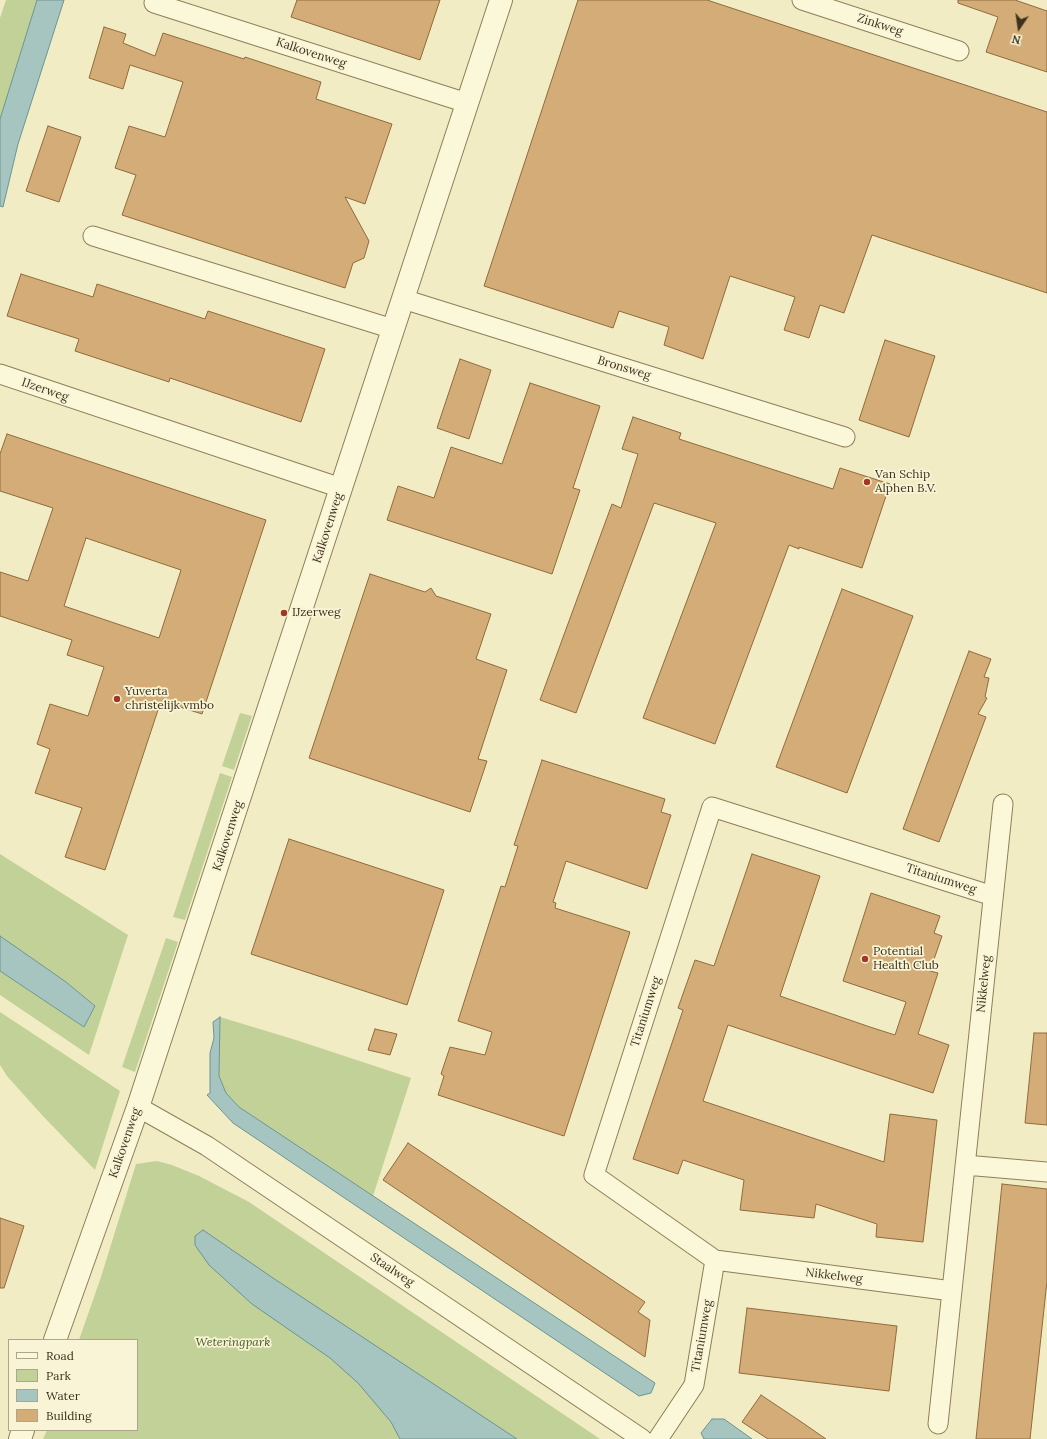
<!DOCTYPE html>
<style>
body{margin:0}
#map{position:relative;width:1047px;height:1439px;overflow:hidden;background:#f2ecc4;font-family:Lora,serif}
canvas{display:block}
.legend{position:absolute;left:8px;top:1339px;width:130px;height:92px;box-sizing:border-box;background:#f8f4d5;border:1px solid #ada68c;margin:0;padding:5px 7px;list-style:none;font-size:12px;color:#3d321e}
.legend li{display:flex;align-items:center;gap:8px;height:20px}
.legend b{width:20px;border:1px solid #ada68c}
.north{position:absolute;left:999px;top:8px;width:40px;height:40px;-webkit-text-stroke:3px #f8f4d5;paint-order:stroke;rotate:193deg;font-size:11px;font-weight:700;line-height:16px;text-align:center;color:#3d321e}
.north::after{content:'';display:block;margin:auto;width:14px;height:18px;background:#3d321e;clip-path:polygon(50% 0,100% 100%,50% 72%,0 100%)}
</style>
<div id="map">
<canvas width="1047" height="1439"></canvas>
<ul class="legend">
<li><b style="height:5px;background:#fbf7d9"></b>Road</li>
<li><b style="height:11px;background:#c1d197"></b>Park</li>
<li><b style="height:11px;background:#a6c5c1"></b>Water</li>
<li><b style="height:11px;background:#d3ac77"></b>Building</li>
</ul>
<div class="north">N</div>
</div>
<script>
const c = document.querySelector('canvas').getContext('2d');
c.lineJoin = 'round';
function fill(path, color) {
  c.fillStyle = color;
  c.fill(path, 'evenodd');
}
function poly(rows) {
  const path = new Path2D();
  for (const r of rows) {
    path.moveTo(r[0], r[1]);
    for (let i = 2; i < r.length; i += 2) path.lineTo(r[i], r[i + 1]);
  }
  return path;
}
function stroke(path, color, width, dash) {
  c.strokeStyle = color;
  c.lineWidth = width;
  c.lineCap = dash ? 'butt' : 'round';
  c.setLineDash(dash || []);
  c.stroke(path);
}
function label(font, color, halo, rows, align = 'center') {
  c.font = font + ' Lora,serif';
  c.lineWidth = 3.5;
  c.setLineDash([]);
  c.textBaseline = 'middle';
  c.strokeStyle = halo;
  c.fillStyle = color;
  for (const [text, x, y, turn = 0] of rows) {
    c.save();
    c.translate(x, y);
    c.rotate((+turn || 0) * Math.PI / 180);
    c.textAlign = isNaN(turn) ? turn : align;
    if (halo) c.strokeText(text, 0, 0);
    c.fillText(text, 0, 0);
    c.restore();
  }
}
const green = poly([
 [6,0,37,0,0,119,0,18],
 [240,713,252,716,234,770,222,766],
 [220,773,232,777,185,920,173,917],
 [0,854,128,935,89,1055,0,995,0,971,84,1027,95,1006,66,982,0,936],
 [166,938,178,942,135,1072,122,1067],
 [0,1012,120,1091,95,1170,42,1115,7,1076,0,1065],
 [220,1017,296,1040,411,1078,373,1196,239,1107,226,1093,219,1076],
 [157,1161,172,1165,199,1176,249,1202,600,1439,43,1439,47,1430,137,1430,137,1340,79,1340,101,1277,136,1164]
]);
const water = poly([
 [37,0,64,0,18,144,3,207,0,206,0,119,37,0],
 [0,936,66,982,95,1006,84,1027,0,971,0,936],
 [220,1017,219,1076,226,1093,239,1107,655,1383,651,1393,639,1396,233,1123,207,1095,210,1093,210,1053,214,1038,213,1022,220,1017],
 [203,1230,273,1278,517,1439,400,1439,391,1422,358,1383,330,1358,252,1304,209,1265,195,1245,195,1236,203,1230],
 [712,1419,724,1419,752,1439,704,1439,701,1433,712,1419]
]);
const building = poly([
 [297,0,440,0,420,60,291,17,297,0],
 [578,0,707,0,1047,112,1047,293,872,235,844,313,820,305,809,338,784,330,795,297,730,276,703,359,664,345,669,327,619,311,613,328,484,286,578,0],
 [958,0,1015,0,1047,11,1047,72,986,52,998,17,958,3,958,0],
 [104,27,126,34,123,43,155,56,163,33,244,59,245,57,321,82,316,99,392,124,365,204,345,197,369,241,364,258,353,263,345,288,122,215,136,175,115,168,129,126,165,137,183,82,130,65,123,89,89,78,104,27],
 [48,126,81,137,59,202,26,191,48,126],
 [21,274,93,297,97,284,205,319,208,311,325,349,301,422,170,378,169,382,75,351,79,339,7,316,21,274],
 [885,340,935,356,909,437,859,420,885,340],
 [460,359,491,370,469,439,437,428,460,359],
 [530,383,600,406,573,488,580,490,552,574,387,520,398,486,434,498,451,447,502,464,530,383],
 [633,417,681,433,679,439,833,489,840,468,890,484,862,568,799,547,799,549,789,545,715,744,643,718,716,523,654,503,576,713,540,700,612,504,621,508,638,454,622,449,633,417],
 [7,434,266,520,202,714,161,701,105,870,65,857,82,808,35,793,50,749,37,744,50,704,88,716,104,667,67,655,72,640,0,616,0,572,28,581,53,508,0,491,0,454,7,434],
 [86,538,181,570,159,638,64,606,86,538],
 [370,574,425,592,431,588,436,596,491,614,476,659,507,670,478,759,487,761,470,812,309,758,370,574],
 [842,589,913,616,847,793,776,767,842,589],
 [969,651,991,659,984,677,989,678,985,697,987,698,978,714,986,717,939,842,903,829,969,651],
 [542,760,665,799,661,812,671,815,647,889,566,861,553,902,556,903,555,908,630,932,564,1136,438,1095,444,1076,441,1074,450,1047,485,1055,492,1032,458,1021,501,886,505,887,518,846,514,845,542,760],
 [289,839,444,890,407,1005,251,954,289,839],
 [752,854,820,876,780,996,870,1027,895,1035,906,1002,843,981,871,893,940,916,934,933,942,936,930,971,938,973,918,1034,949,1045,933,1093,728,1025,703,1101,884,1162,890,1114,937,1120,923,1242,876,1237,877,1224,816,1204,814,1218,740,1210,744,1180,683,1160,678,1174,633,1159,683,1010,678,1008,695,960,714,966,752,854],
 [375,1029,397,1034,390,1055,368,1050,375,1029],
 [1034,1033,1047,1033,1047,1125,1025,1123,1034,1033],
 [408,1143,645,1302,638,1312,650,1320,645,1357,383,1180,408,1143],
 [1002,1184,1047,1189,1047,1281,1030,1439,976,1439,1002,1184],
 [0,1218,24,1226,4,1288,0,1288,0,1218],
 [747,1308,897,1326,889,1391,739,1373,747,1308],
 [761,1395,800,1421,826,1439,768,1439,742,1422,761,1395]
]);
const minor = poly([
 [802,0,959,51],
 [154,3,467,103],
 [93,236,393,329],
 [403,299,845,437],
 [0,374,341,488],
 [138,1107,207,1146,642,1439],
 [965,1165,1047,1172],
 [715,1260,952,1291],
 [938,1424,1003,804],
 [658,1439,694,1385,715,1260,594,1175,712,807,993,896]
]);
const tertiary = poly([
 [55,1340,138,1107,501,0],
 [20,1439,23,1430]
]);
const markers = [
 [867,482,4,"#a33723"],
 [284,613,4,"#a33723"],
 [117,699,4,"#a33723"],
 [865,959,4,"#a33723"]
];
const streetNames = [
 ["Zinkweg",880,25,18],
 ["Kalkovenweg",311,53,18],
 ["Bronsweg",624,368,17],
 ["IJzerweg",45,390,19],
 ["Kalkovenweg",328,528,-72],
 ["Kalkovenweg",228,836,-72],
 ["Titaniumweg",941,879,18],
 ["Nikkelweg",984,984,-84],
 ["Titaniumweg",646,1012,-72],
 ["Kalkovenweg",125,1143,-71],
 ["Staalweg",392,1270,34],
 ["Nikkelweg",834,1276,7],
 ["Titaniumweg",702,1336,-80]
];
const poiNames = [
 ["Van Schip",875,475],
 ["Alphen B.V.",875,489],
 ["IJzerweg",292,613],
 ["Yuverta",125,692],
 ["christelijk vmbo",125,706],
 ["Potential",873,952],
 ["Health Club",873,966]
];
const parkNames = [
 ["Weteringpark",233,1343]
];
fill(green, '#c1d197');
fill(water, '#a6c5c1');
stroke(water, '#6c9491', 1);
fill(building, '#d3ac77');
stroke(building, '#906b3c', 1);
stroke(minor, '#8e7e59', 21);
stroke(tertiary, '#8e7e59', 24);
stroke(minor, '#fbf7d9', 19);
stroke(tertiary, '#fbf7d9', 22);
for (const [x, y, r, color] of markers) {
  const dot = new Path2D();
  dot.arc(x, y, r, 0, 2 * Math.PI);
  c.fillStyle = color;
  c.fill(dot);
  stroke(dot, '#f8f4d5', 1.5);
}
label('12px', '#3d321e', '#f8f4d5', streetNames);
label('12px', '#3d321e', '#f8f4d5', poiNames, 'left');
label('italic 12px', '#445b23', '#f8f4d5', parkNames);
</script>
